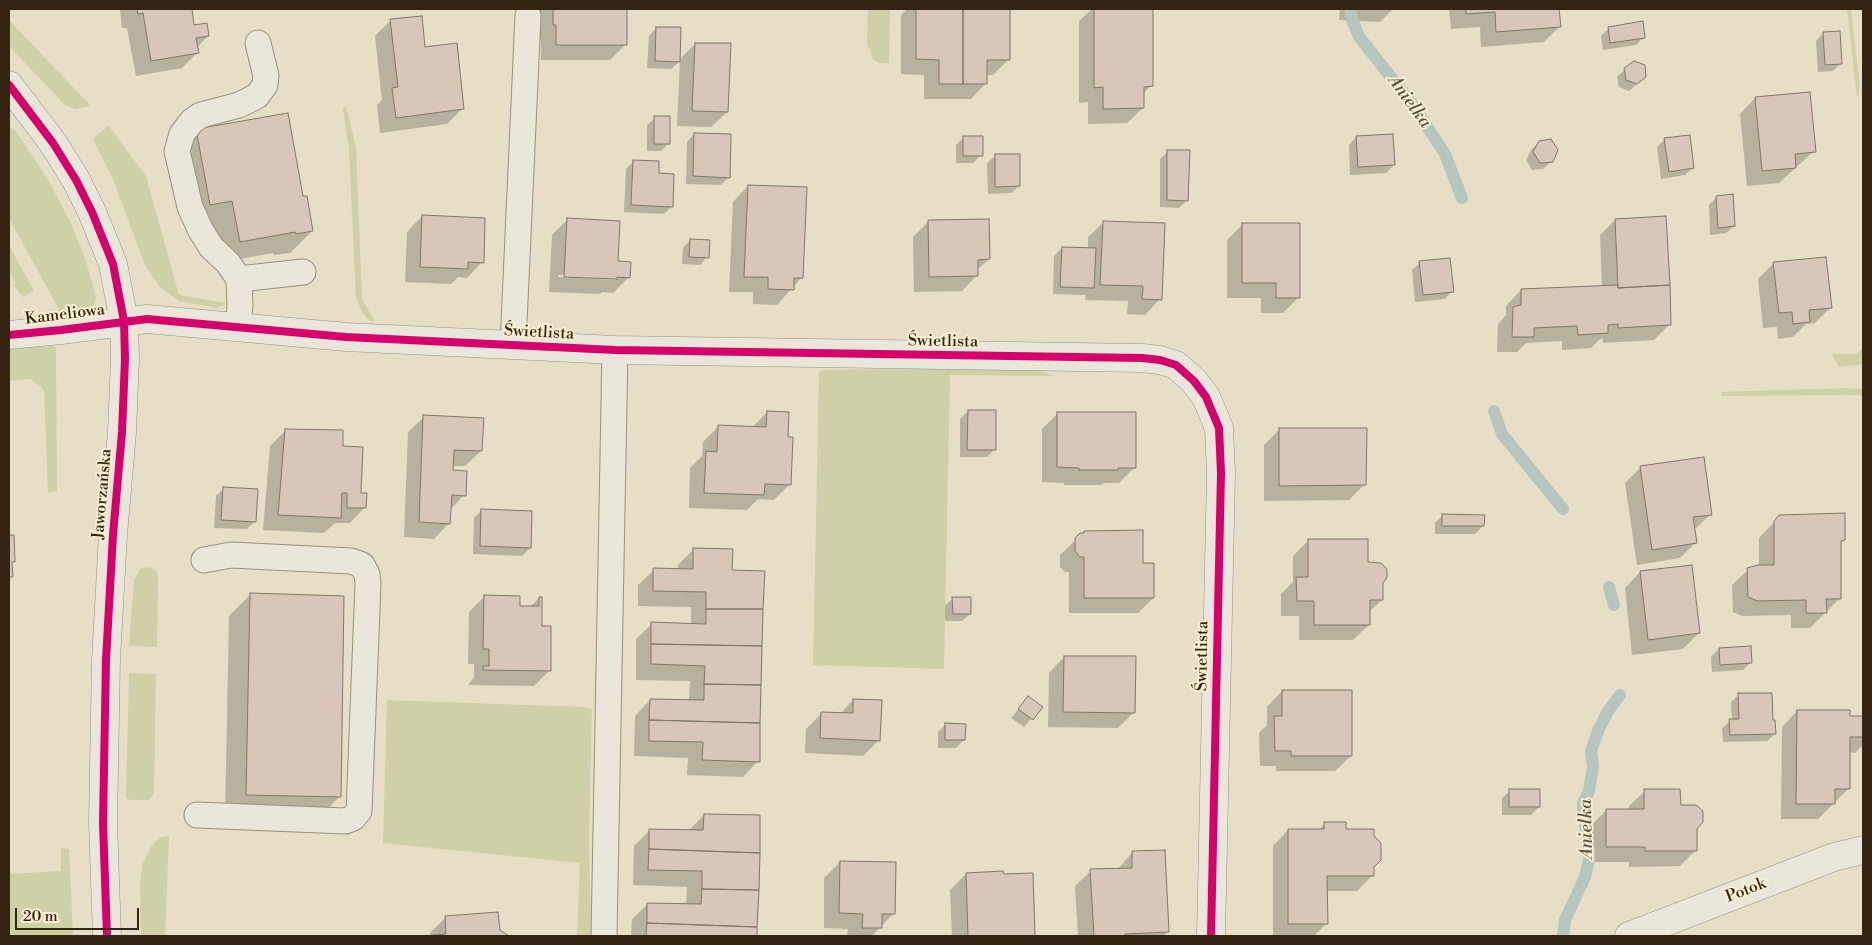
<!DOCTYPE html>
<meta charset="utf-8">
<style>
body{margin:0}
#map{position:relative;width:1872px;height:945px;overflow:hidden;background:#e6dec5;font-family:"Libre Bodoni",serif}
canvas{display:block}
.frame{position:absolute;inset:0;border:10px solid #352411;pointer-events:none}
.scale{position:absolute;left:15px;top:908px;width:124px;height:22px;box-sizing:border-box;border:2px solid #352411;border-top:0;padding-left:6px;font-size:15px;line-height:18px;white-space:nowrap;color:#352411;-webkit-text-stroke:4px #f7efd1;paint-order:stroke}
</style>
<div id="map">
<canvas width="1872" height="945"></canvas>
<div class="frame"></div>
<div class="scale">20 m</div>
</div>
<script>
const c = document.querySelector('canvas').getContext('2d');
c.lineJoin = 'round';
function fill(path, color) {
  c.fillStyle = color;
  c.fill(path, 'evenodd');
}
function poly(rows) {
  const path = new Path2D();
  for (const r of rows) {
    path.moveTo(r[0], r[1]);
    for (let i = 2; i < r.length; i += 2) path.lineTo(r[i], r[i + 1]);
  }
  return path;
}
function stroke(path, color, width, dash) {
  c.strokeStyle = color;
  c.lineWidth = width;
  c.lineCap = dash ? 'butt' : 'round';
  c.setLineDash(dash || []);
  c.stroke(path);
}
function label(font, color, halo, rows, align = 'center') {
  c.font = font + ' "Libre Bodoni",serif';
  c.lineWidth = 4;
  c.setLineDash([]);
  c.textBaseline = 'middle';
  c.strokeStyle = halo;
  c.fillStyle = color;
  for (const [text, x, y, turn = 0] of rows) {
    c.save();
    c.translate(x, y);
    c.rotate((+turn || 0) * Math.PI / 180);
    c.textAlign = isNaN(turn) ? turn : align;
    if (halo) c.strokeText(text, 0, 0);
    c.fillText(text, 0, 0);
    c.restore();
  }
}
const green = poly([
 [868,9,890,9,889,63,879,63,873,59,867,42],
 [1847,9,1851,9,1860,88,1857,98],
 [9,20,91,106,75,109,65,105,9,46],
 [346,106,356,148,362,299,375,322,368,319,362,312,356,298,349,150,343,109],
 [108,125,146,176,179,295,226,303,222,306,216,308,179,301,161,288,154,279,145,265,113,179,93,139],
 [9,126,18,134,46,176,71,223,86,261,96,297,94,307,84,314,62,315,9,218],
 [9,245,34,291,23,297,14,286,16,283,9,272],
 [48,341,56,348,57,491,48,493,44,390,31,379,9,381,9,344],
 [1863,348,1863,364,1839,367,1832,354,1857,354],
 [950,368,1031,368,1054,376,950,375,944,669,813,665,819,372,823,370],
 [1847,388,1863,389,1863,398,1860,395,1721,396,1722,392],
 [150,567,156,571,158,577,157,647,129,646,134,580,140,569],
 [129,673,156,674,154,793,149,800,131,800,127,799,126,796],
 [387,700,583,707,592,709,589,835,591,936,577,936,580,863,383,843],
 [169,836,165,936,141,936,140,885,142,865,152,845,161,837],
 [61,848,69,849,73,936,9,936,9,874,61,871]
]);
const shadow = poly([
 [121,9,190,9,193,26,208,36,197,47,198,52,182,68,136,76,127,28,122,28,120,10],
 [538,9,626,9,626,44,610,60,541,60,541,40,538,40],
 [907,9,1009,9,1009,59,993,75,986,75,986,83,971,99,924,99,924,75,901,74,901,15],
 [1092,9,1152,9,1151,85,1143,94,1143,108,1127,123,1088,124,1088,102,1079,103,1079,21],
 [1340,9,1393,9,1380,22,1339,20],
 [1449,9,1558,9,1559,27,1544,42,1481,47,1480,27,1451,29],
 [391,20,463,108,447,124,380,133,377,105,382,100,375,36],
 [656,28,679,60,695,44,727,112,711,127,677,126,680,61,671,69,647,68,649,36],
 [1609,28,1644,37,1636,45,1603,50,1601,36],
 [1823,33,1841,63,1833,71,1818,72,1816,41],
 [1625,69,1645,77,1629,91,1619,87,1617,77],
 [1755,98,1814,151,1779,183,1747,186,1740,114],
 [655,118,669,143,661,151,647,151,647,125],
 [196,131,302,198,312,231,290,253,274,255,273,253,218,263,174,153],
 [694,134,729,177,721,185,686,184,687,142],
 [1356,137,1394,165,1386,173,1350,175,1349,145],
 [963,138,981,155,973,163,956,163,956,145],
 [1664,140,1693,168,1685,175,1661,179,1657,147],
 [1539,142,1552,161,1543,169,1532,170,1526,160,1531,150],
 [1168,151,1187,200,1179,208,1160,207,1160,159],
 [995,156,1019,186,1011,193,988,194,987,163],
 [634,161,657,174,672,206,664,214,624,212,626,169],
 [748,186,802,277,777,305,753,304,753,292,729,292,733,202],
 [1717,197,1734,226,1726,233,1710,235,1709,205],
 [422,216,482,262,467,278,458,277,451,284,405,282,407,232],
 [568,219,616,263,629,277,613,293,602,292,600,294,549,292,552,235],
 [558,275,616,278,616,280,558,277],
 [1615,220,1670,324,1654,340,1603,343,1603,339,1600,339,1591,348,1562,350,1562,341,1526,343,1517,352,1497,352,1498,324,1506,315,1506,306,1521,290,1602,287,1600,235],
 [929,221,989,259,977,270,977,275,962,291,914,292,913,237],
 [1104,222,1160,299,1145,315,1127,314,1128,301,1085,300,1086,295,1053,294,1054,256,1062,248,1088,249,1088,237],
 [1242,225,1299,297,1283,313,1261,313,1261,298,1227,298,1227,240],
 [690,240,707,257,700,265,682,264,683,248],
 [1420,263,1452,291,1445,299,1415,302,1412,270],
 [1774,263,1830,308,1815,323,1806,324,1793,337,1778,339,1777,327,1763,328,1758,279],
 [968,411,995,449,987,457,960,457,960,419],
 [767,412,787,438,790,484,774,500,758,499,747,510,689,508,690,468,702,456,703,442,719,426,752,428],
 [1058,413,1135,467,1119,483,1104,483,1101,485,1064,485,1064,483,1042,482,1042,429],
 [424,417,481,451,465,466,452,466,451,472,464,495,450,510,449,523,434,539,404,537,408,432],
 [1280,429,1365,484,1349,500,1264,501,1264,445],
 [286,430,342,447,365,507,350,523,335,523,324,533,263,530,270,446],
 [1640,468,1711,514,1694,530,1696,542,1680,558,1637,565,1625,483],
 [224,488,254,522,247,529,214,528,216,496],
 [482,510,530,548,522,556,473,554,474,518],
 [1443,515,1483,526,1475,534,1435,534,1435,523],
 [1780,516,1844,540,1839,544,1840,598,1810,628,1791,628,1791,615,1742,616,1733,612,1732,585,1748,570,1759,566,1759,538],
 [1084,532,1142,564,1153,598,1138,613,1069,613,1069,572,1065,572,1060,567,1060,555],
 [1308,541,1382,583,1382,600,1369,612,1369,625,1353,640,1299,640,1299,616,1281,616,1281,594,1293,582,1293,556],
 [694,549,731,571,758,761,743,777,687,775,688,758,634,756,635,716,650,700,689,701,690,681,636,680,636,639,652,624,691,625,691,607,638,606,638,585,654,570,678,570,678,565],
 [1640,572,1699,633,1683,649,1632,655,1625,588],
 [251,594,340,796,318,819,225,817,229,616],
 [484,597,518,607,530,607,539,598,540,627,549,671,534,686,468,685,474,677,474,664,468,664,469,612],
 [953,598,970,614,962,621,945,621,945,606],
 [1719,649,1750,663,1743,670,1712,672,1711,657],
 [1064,657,1134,712,1118,728,1048,727,1049,673],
 [1282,691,1351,756,1335,771,1276,771,1276,766,1260,766,1259,733,1267,725,1267,707],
 [1739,695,1772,721,1775,734,1767,741,1723,742,1722,728,1732,720,1731,702],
 [1028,698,1041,707,1024,727,1011,718],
 [853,700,879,740,863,756,805,753,806,729,822,713,840,714],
 [1797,711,1849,717,1863,717,1863,745,1855,753,1849,752,1848,789,1818,819,1781,819,1782,727],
 [946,724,964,740,956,748,938,748,938,732],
 [1510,791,1539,807,1531,815,1502,815,1502,798],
 [1645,791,1680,807,1696,829,1696,850,1680,866,1629,867,1629,862,1591,862,1591,826,1606,810,1629,810,1629,806],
 [704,815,759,816,756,936,631,936,632,919,648,904,686,905,687,887,633,885,634,846,650,830,688,831],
 [1325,824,1344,830,1373,867,1373,875,1357,891,1326,891,1327,923,1314,936,1273,936,1273,846,1288,830,1319,830],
 [1132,853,1168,932,1163,936,1078,936,1075,886,1091,871,1117,870],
 [840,862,894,913,872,936,847,936,848,929,824,928,824,878],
 [966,874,1003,876,1031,874,1034,936,952,936,950,890],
 [445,918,499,931,508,936,430,936,430,933]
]);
const stream = poly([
 [1350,9,1352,20,1360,38,1413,105,1445,154,1462,198],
 [1494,411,1502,434,1563,509],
 [1609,587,1614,605],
 [1563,936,1565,920,1585,877,1590,856,1583,815,1583,803,1589,791,1593,767,1591,751,1598,731,1608,711,1620,695]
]);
const building = poly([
 [137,9,192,9,194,25,207,23,209,36,196,38,199,53,151,61,143,13,138,14,137,9],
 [553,9,627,9,627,45,556,45,556,25,553,25,553,9],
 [916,9,963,9,963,84,939,84,939,60,916,59,916,9],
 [963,9,1010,9,1010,60,987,60,987,84,963,84,963,9],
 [1094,9,1153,9,1153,86,1144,87,1144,108,1103,109,1103,87,1094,88,1094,9],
 [1466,9,1559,9,1561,27,1496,32,1495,12,1466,14,1466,9],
 [422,16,425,47,457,43,464,109,396,118,392,88,398,87,390,19,422,16],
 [1643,21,1645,38,1610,43,1608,27,1643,21],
 [656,27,681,27,680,62,655,61,656,27],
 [1840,31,1842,64,1825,65,1823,32,1840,31],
 [695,43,731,43,728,112,692,111,695,43],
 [1634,61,1645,65,1646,77,1637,84,1626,80,1624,68,1634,61],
 [1810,92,1816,152,1795,154,1796,168,1762,171,1755,97,1810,92],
 [288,113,303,196,307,196,313,231,296,234,295,232,240,242,232,201,210,205,196,129,288,113],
 [654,116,670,116,670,144,654,144,654,116],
 [694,133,731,134,730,178,693,176,694,133],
 [1393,134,1395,165,1358,167,1356,136,1393,134],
 [1690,135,1694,168,1669,172,1664,138,1690,135],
 [963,136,983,136,983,156,963,156,963,136],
 [1551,139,1558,150,1553,162,1540,163,1533,152,1539,141,1551,139],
 [1167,150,1190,150,1188,201,1167,200,1167,150],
 [995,154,1020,154,1020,186,995,187,995,154],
 [633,160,659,161,659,173,674,174,673,207,631,205,633,160],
 [748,185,807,187,803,278,794,278,794,290,768,289,768,277,744,277,748,185],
 [1733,194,1735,226,1718,228,1716,196,1733,194],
 [422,215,485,218,484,263,468,262,468,269,420,267,422,215],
 [1666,216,1670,285,1618,288,1615,219,1666,216],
 [567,218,620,221,618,261,631,262,630,278,617,277,617,279,564,277,567,218],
 [989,219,990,259,978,260,978,276,929,277,928,220,989,219],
 [1103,221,1165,223,1162,300,1142,299,1143,286,1100,285,1103,221],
 [1242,223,1300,223,1300,298,1276,298,1276,283,1242,283,1242,223],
 [690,239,710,240,709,258,689,257,690,239],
 [1062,247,1096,248,1094,288,1060,287,1062,247],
 [1826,257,1832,308,1809,310,1810,322,1793,324,1792,312,1779,313,1773,262,1826,257],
 [1450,258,1454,292,1423,295,1419,261,1450,258],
 [1618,285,1618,288,1670,285,1671,325,1618,328,1618,324,1608,325,1608,333,1578,335,1577,326,1534,328,1534,337,1512,337,1513,307,1521,305,1521,289,1618,285],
 [968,410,996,410,996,450,967,450,968,410],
 [767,411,789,412,788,437,793,437,791,485,765,484,764,495,704,493,706,451,717,452,718,425,766,427,767,411],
 [1057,412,1136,412,1136,468,1118,468,1118,470,1079,470,1079,468,1057,467,1057,412],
 [423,415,484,418,482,451,454,450,453,470,467,471,466,496,452,495,450,524,419,522,423,415],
 [1279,428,1367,428,1366,485,1279,486,1279,428],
 [285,429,343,430,343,446,363,447,361,493,367,493,366,508,347,508,347,493,342,493,341,518,278,515,285,429],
 [1704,457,1712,515,1693,517,1697,543,1652,550,1640,466,1704,457],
 [223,487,258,489,256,522,221,520,223,487],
 [481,509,532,511,531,548,480,546,481,509],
 [1845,513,1845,540,1841,541,1841,599,1826,599,1827,613,1806,613,1806,600,1758,601,1748,597,1747,568,1758,565,1774,565,1774,521,1779,515,1845,513],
 [1442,514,1485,515,1484,526,1442,526,1442,514],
 [1143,530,1143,563,1154,563,1154,598,1084,598,1084,557,1080,557,1075,551,1075,538,1080,533,1084,533,1084,531,1143,530],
 [9,535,14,535,15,562,12,562,13,577,9,577,9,535],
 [1308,539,1368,539,1368,562,1381,563,1387,569,1387,577,1383,583,1383,600,1370,600,1370,625,1314,625,1314,601,1297,601,1296,577,1308,577,1308,539],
 [693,548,733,549,732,570,765,571,763,609,706,609,706,592,653,591,653,568,693,569,693,548],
 [1692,565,1700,633,1648,640,1640,571,1692,565],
 [250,593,344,596,341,797,246,795,250,593],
 [484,595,520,596,520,606,539,606,539,597,542,597,542,626,551,626,551,671,483,670,483,666,489,666,489,649,483,649,484,595],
 [952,597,971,597,971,614,953,614,952,597],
 [706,609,763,609,762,646,651,644,651,622,706,624,706,609],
 [651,644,762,646,761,685,704,684,705,666,651,664,651,644],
 [1751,646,1752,663,1720,665,1719,648,1751,646],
 [1064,656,1136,656,1135,713,1063,712,1064,656],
 [704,684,761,685,760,723,649,720,650,699,704,700,704,684],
 [1282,690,1352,690,1352,756,1291,756,1291,751,1275,751,1274,716,1282,716,1282,690],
 [1738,693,1772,693,1773,720,1775,720,1776,734,1730,735,1729,719,1739,719,1738,693],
 [1028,696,1043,707,1033,720,1018,709,1028,696],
 [853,699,882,700,880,741,820,738,821,712,853,713,853,699],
 [1797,710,1850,710,1850,716,1863,716,1863,737,1850,737,1850,789,1835,789,1835,804,1796,804,1797,710],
 [649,720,760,723,760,762,702,760,703,742,649,741,649,720],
 [945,723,966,724,965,740,945,740,945,723],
 [1509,789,1540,789,1540,807,1509,807,1509,789],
 [1644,789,1680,789,1681,805,1696,805,1703,811,1703,822,1697,829,1697,851,1645,851,1645,847,1606,847,1606,809,1644,809,1644,789],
 [704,814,760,815,760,853,649,849,649,829,703,830,704,814],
 [1324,822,1346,822,1346,829,1374,829,1374,836,1381,843,1381,860,1374,867,1374,876,1327,876,1328,924,1288,924,1288,829,1324,829,1324,822],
 [649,849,760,853,759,890,702,889,702,871,648,870,649,849],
 [1165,850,1169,932,1125,934,1125,936,1094,936,1090,869,1132,868,1132,851,1165,850],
 [840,861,896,862,895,914,882,914,882,928,862,928,863,914,839,913,840,861],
 [1003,871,1004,874,1033,873,1035,936,968,936,966,873,1003,871],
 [702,889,759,890,757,927,647,923,647,903,701,904,702,889],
 [498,912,500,930,509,936,424,936,446,934,445,916,498,912],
 [647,923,757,927,757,936,646,936,647,923]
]);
const service = poly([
 [239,279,303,272],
 [238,327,240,305,239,279,228,263,211,247,200,229,190,207,177,151,182,134,192,121,201,115,239,105,257,96,265,85,266,76,258,43],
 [513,345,528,16],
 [197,815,345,821,353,818,359,811,368,584,367,574,362,565,351,561,231,555,204,560],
 [604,936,615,350]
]);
const minor = poly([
 [9,335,61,330,147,319,346,337,615,350,1142,358,1160,360,1176,365,1194,381,1206,397,1219,428,1221,473,1211,936],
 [1629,936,1834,857,1863,850]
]);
const tertiary = poly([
 [9,85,53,143,76,180,92,212,113,264,124,321,125,359,122,432,113,535,106,660,103,823,107,936]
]);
const cycleway = poly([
 [9,85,53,143,76,180,92,212,113,264,124,321,125,359,122,432,113,535,106,660,103,823,107,936],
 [9,335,61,330,147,319,346,337,615,350,1142,358,1160,360,1176,365,1194,381,1206,397,1219,428,1221,473,1211,936]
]);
const streetNames = [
 ["Kameliowa",65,315,-7],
 ["Świetlista",539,333,3],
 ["Świetlista",943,342,1],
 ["Jaworzańska",103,494,-85],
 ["Świetlista",1203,656,-89],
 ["Potok",1746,891,-21]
];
const waterNames = [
 ["Anielka",1409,102,54],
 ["Anielka",1587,829,-91]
];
fill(green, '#d0d0a6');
fill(shadow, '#0003');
stroke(stream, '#b6c6be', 12);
fill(building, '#d8c7b8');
stroke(building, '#7e7769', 1);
stroke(service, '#979080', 27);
stroke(minor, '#979080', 29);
stroke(tertiary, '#979080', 29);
stroke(service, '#eae6d9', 25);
stroke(minor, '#eae6d9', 28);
stroke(tertiary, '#eae6d9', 28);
stroke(cycleway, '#d6006c', 8);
label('16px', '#352411', '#f7efd1', streetNames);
label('italic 18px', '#555244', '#f7efd1', waterNames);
</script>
